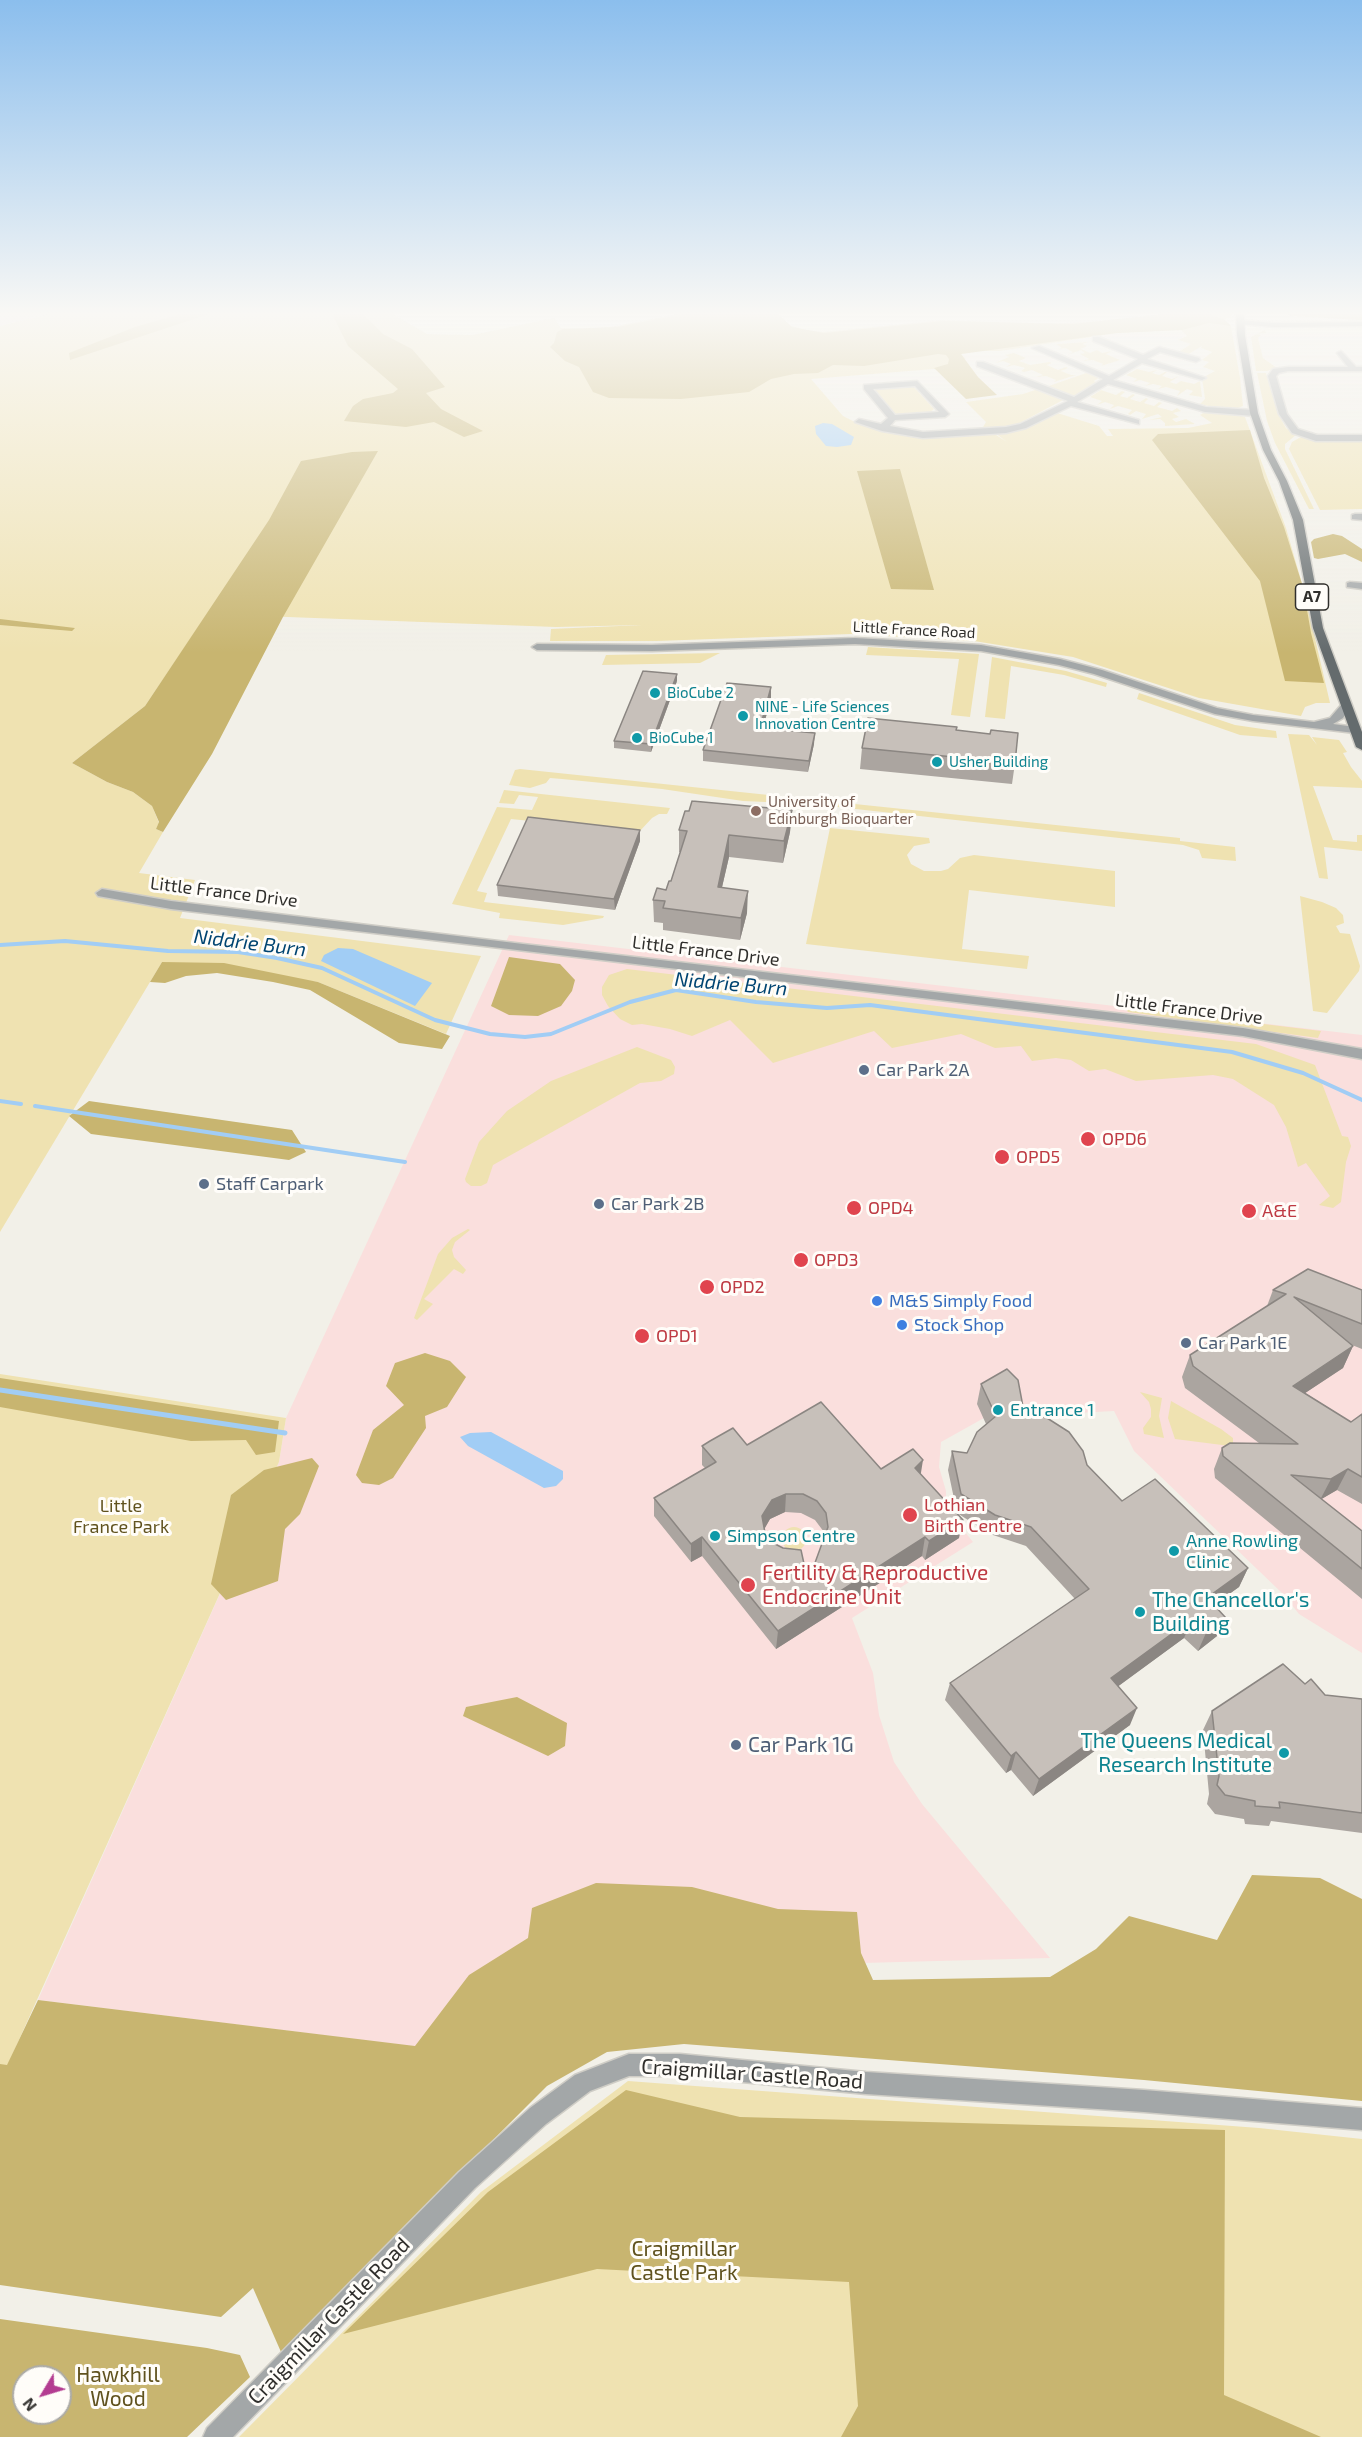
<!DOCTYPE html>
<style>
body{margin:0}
#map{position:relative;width:1362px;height:2437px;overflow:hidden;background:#f2f0e8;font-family:"Exo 2",sans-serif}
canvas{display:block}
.north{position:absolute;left:12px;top:2365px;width:60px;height:60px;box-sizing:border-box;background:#fffdf9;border:2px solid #acaba7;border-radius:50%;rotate:232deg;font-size:16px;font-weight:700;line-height:24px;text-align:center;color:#302f2c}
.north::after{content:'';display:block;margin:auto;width:21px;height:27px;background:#b33c91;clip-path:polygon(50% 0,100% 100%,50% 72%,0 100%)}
</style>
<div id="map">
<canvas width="1362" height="2437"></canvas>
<div class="north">N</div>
</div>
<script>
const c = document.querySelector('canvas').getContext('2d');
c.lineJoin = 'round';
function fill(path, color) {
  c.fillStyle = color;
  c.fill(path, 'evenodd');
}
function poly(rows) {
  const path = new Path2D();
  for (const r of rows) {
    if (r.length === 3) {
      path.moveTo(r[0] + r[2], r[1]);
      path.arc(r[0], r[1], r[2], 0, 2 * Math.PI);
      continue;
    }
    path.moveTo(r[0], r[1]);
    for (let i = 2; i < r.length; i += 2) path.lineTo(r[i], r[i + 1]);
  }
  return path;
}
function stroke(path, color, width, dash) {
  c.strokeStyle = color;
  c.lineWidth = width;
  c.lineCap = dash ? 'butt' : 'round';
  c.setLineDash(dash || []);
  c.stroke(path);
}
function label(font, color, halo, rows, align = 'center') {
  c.font = font + ' "Exo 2",sans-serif';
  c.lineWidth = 6;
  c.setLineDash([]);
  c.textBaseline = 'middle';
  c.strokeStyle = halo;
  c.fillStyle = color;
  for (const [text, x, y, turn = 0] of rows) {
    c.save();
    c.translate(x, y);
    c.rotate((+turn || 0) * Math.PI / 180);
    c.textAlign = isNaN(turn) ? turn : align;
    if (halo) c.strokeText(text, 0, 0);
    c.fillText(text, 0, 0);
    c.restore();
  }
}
const industrial = poly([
 [0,312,57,312,0,326]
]);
const medical = poly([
 [509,935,1362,1035,1362,1653,1299,1614,1282,1593,1134,1451,1114,1411,984,1418,941,1442,939,1467,946,1491,946,1508,973,1542,852,1618,873,1673,879,1715,894,1762,922,1804,1050,1958,674,1968,476,2054,38,2000,279,1462,286,1418]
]);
const green = poly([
 [57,312,389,312,427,334,472,335,554,318,561,328,587,329,616,326,688,312,777,312,789,325,805,330,823,332,943,320,1043,324,1111,321,1182,312,1232,312,1231,318,1226,318,1225,322,1231,326,1240,378,1243,406,1238,408,1208,406,1200,404,1205,399,1202,378,1215,371,1203,367,1209,362,1202,360,1212,352,1201,348,1202,346,1187,355,1177,353,1191,344,1178,340,1187,336,1181,330,1117,333,1000,351,977,351,961,354,966,359,934,369,811,379,843,416,859,424,899,434,993,433,1007,442,995,433,1023,429,1054,412,1099,426,1107,436,1113,436,1108,429,1188,428,1212,423,1200,415,1205,412,1237,414,1245,417,1286,528,1303,587,1330,703,1316,703,1305,707,1301,716,1199,698,1073,657,974,641,851,634,657,641,550,641,551,629,642,625,556,627,207,614,145,706,72,763,107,782,133,792,152,806,159,823,156,829,163,832,139,873,195,880,180,918,481,956,446,1034,318,982,162,962,0,1232,0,326],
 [1265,330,1266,333,1257,334,1261,335,1258,338,1263,358,1277,368,1267,371,1256,371,1251,337],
 [1088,342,1083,344,1087,346,1081,349,1090,353,1097,350,1102,353,1112,351,1106,354,1120,360,1101,366,1103,364,1093,360,1082,361,1089,359,1080,354,1085,353,1081,350,1067,355,1073,352,1065,348,1056,350,1062,348,1056,344],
 [1014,353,1026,358,1019,361,1030,365,1049,362,1052,363,1047,365,1058,370,1066,367,1068,368,1061,371,1071,375,1076,375,1054,382,1056,380,1046,376,1036,377,1043,375,1032,370,1024,372,1021,371,1025,368,1014,365,1006,367,1011,364,1003,361,995,363,1009,357,1005,355],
 [1137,369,1149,372,1157,370,1152,373,1159,375,1165,372,1167,372,1162,376,1172,379,1179,376,1170,382,1176,384,1181,381,1194,384,1200,381,1202,397,1189,395,1193,391,1187,389,1177,396,1180,391,1166,387,1158,389,1162,386,1153,384,1145,386,1150,383,1140,380,1133,382,1137,379,1126,375],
 [1089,372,1100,377,1094,381,1098,383,1077,395,1069,396,1046,387],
 [1257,373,1266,373,1278,414,1286,428,1296,435,1285,444,1285,449,1314,509,1309,509,1275,443,1267,421],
 [912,385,934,409,929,413,896,415,872,389],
 [1041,388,1065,399,1012,427,991,430,983,427,986,422,966,402,1023,394],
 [1101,390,1116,395,1122,391,1125,392,1120,396,1127,398,1133,394,1135,395,1130,399,1140,402,1146,398,1148,399,1144,403,1154,406,1159,402,1162,403,1157,407,1172,411,1177,408,1181,411,1173,413,1179,417,1172,419,1176,422,1186,419,1195,424,1165,426,1165,423,1160,419,1149,420,1162,417,1158,414,1142,419,1146,414,1136,411,1130,415,1128,414,1132,410,1118,406,1110,409,1114,405,1105,402,1097,405,1102,401,1090,397],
 [1301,437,1362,440,1362,509,1320,510,1289,449,1292,442],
 [868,647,979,654,970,717,951,715,959,659,866,655],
 [720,653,700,663,602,665,606,655],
 [992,657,1066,671,1107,683,1106,687,1064,675,1011,666,1005,719,985,717],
 [1139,693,1235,725,1276,731,1277,738,1240,735,1137,699],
 [1288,734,1309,735,1317,745,1312,737,1339,740,1347,752,1343,753,1351,767,1362,781,1362,788,1313,786,1333,840,1357,842,1357,835,1362,835,1362,851,1324,847,1328,879,1319,878],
 [520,769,1180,838,1180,841,1235,847,1236,861,1202,858,1199,850,1183,845,810,804,743,801,662,789,562,779,550,778,546,783,530,788,509,785,515,770],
 [504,790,670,808,667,814,659,814,652,818,639,832,511,819,477,891,487,893,484,902,604,916,603,918,563,925,499,918,500,913,452,904,497,807,532,810,538,797,519,795,514,804,499,803],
 [830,828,929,838,930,843,914,846,907,855,911,864,924,871,941,871,948,869,960,858,974,855,1115,871,1115,907,969,890,962,949,1029,956,1027,969,806,944],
 [1300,896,1322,902,1336,908,1343,915,1344,923,1336,926,1340,933,1350,934,1360,966,1359,971,1327,1013,1313,1011],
 [627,969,1256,1044,1315,1065,1342,1136,1348,1137,1351,1146,1346,1162,1341,1202,1333,1208,1319,1205,1330,1196,1306,1163,1298,1167,1286,1127,1274,1105,1233,1079,1213,1075,1136,1081,1105,1069,1089,1071,1071,1060,1056,1058,1032,1061,1021,1046,995,1048,961,1034,892,1048,874,1031,773,1063,730,1020,692,1036,670,1029,642,1024,632,1025,620,1019,608,1006,602,995,602,987,609,975],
 [1124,1007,1321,1031,1318,1038,1128,1012],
 [637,1047,671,1060,675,1067,674,1074,661,1081,640,1083,493,1165,487,1183,481,1186,471,1186,466,1182,465,1179,479,1142,507,1111,551,1081],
 [468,1229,470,1230,455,1242,452,1250,454,1257,466,1270,463,1274,454,1269,424,1299,433,1304,417,1320,414,1318,438,1254,452,1238],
 [0,1374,286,1418,279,1462,0,2082],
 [1140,1392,1162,1398,1159,1416,1164,1438,1144,1434,1143,1428,1151,1417,1151,1409,1149,1402],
 [1171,1401,1221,1429,1233,1438,1233,1444,1230,1446,1175,1439,1168,1418],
 [794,1539,12],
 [628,2081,1259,2128,1362,2139,1362,2437,239,2437,481,2192]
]);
const forest = poly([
 [187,312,215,312,70,360,69,353,135,327],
 [331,312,361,312,383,334,412,349,445,387,426,393,441,409,483,431,464,437,434,422,406,427,344,421,353,406,363,399,393,393,398,389,348,346],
 [694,312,775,312,792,327,824,333,944,321,1073,324,1182,312,1211,312,1211,315,1225,320,1231,326,1209,323,1182,330,1117,333,961,354,978,377,997,395,966,399,934,368,948,364,949,359,946,355,938,354,864,366,833,365,818,373,794,374,771,379,749,392,681,399,609,398,593,392,579,367,565,361,550,347,554,343,557,332,563,329,617,327],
 [1283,312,1362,312,1362,320,1291,316],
 [1250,430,1264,478,1284,527,1303,587,1311,633,1324,683,1285,681,1260,581,1152,440,1158,434],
 [378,451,283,617,212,754,163,832,156,829,159,822,152,806,133,792,107,782,72,763,145,706,269,520,301,461,352,452],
 [900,469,934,590,891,589,857,471],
 [1333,534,1342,536,1362,549,1362,562,1345,554,1318,559,1314,558,1311,542,1314,539],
 [0,619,75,628,72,631,0,625],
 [509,957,560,964,575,980,572,991,561,1006,538,1016,509,1015,491,1006],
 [162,962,224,963,318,982,450,1036,442,1049,399,1043,310,990,273,982,217,973,186,976,165,983,150,982],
 [89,1101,292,1130,306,1152,289,1160,91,1134,69,1116],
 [425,1353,450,1361,466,1377,447,1407,425,1416,426,1428,393,1478,379,1485,362,1483,356,1475,373,1430,404,1405,386,1386,395,1363],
 [0,1378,279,1421,275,1452,256,1455,246,1440,191,1441,0,1407],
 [312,1458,319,1466,300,1514,285,1529,278,1581,226,1600,211,1584,231,1495,264,1470],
 [517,1697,567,1723,565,1746,548,1756,463,1716,466,1707],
 [1252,1875,1320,1878,1362,1899,1362,2101,1144,2080,684,2044,607,2052,547,2086,281,2352,253,2288,221,2317,0,2285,0,2064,7,2065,38,2000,415,2046,469,1975,528,1938,532,1908,596,1883,692,1887,778,1909,857,1912,861,1953,873,1980,1050,1977,1096,1949,1129,1916,1217,1940],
 [626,2090,740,2117,1225,2130,1224,2395,1321,2437,841,2437,858,2406,849,2282,597,2269,343,2334,488,2192],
 [0,2319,207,2348,240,2355,250,2377,187,2437,0,2437],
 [24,2377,60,2377,60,2413,24,2413]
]);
const water = poly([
 [823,423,832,424,854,437,851,445,837,447,826,446,816,434,815,426],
 [338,948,353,949,432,983,415,1006,321,961,324,955],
 [491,1432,563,1471,563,1479,556,1486,544,1488,468,1446,460,1437,470,1433]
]);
const streamFar1 = poly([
 [0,945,65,941,168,951,238,952,277,958,322,968,435,1020,490,1034,525,1037,551,1034,630,1002,676,990,756,1002,827,1008,870,1005,1232,1052,1303,1073,1362,1100],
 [0,1101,21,1104],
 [35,1106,405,1162]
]);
const stream = poly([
 [0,1390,285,1433]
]);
const minor = poly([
 [1093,337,1099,337,1143,355,1159,347,1199,358,1200,360,1196,362,1160,352,1147,359,1206,378,1202,380,1142,363,1113,380,1206,407,1254,410,1258,413,1254,416,1205,412,1108,384,1077,402,1139,420,1139,424,1071,406,1026,428,1006,433,923,438,882,431,855,422,859,419,881,424,888,418,864,389,864,385,917,381,949,414,945,417,895,420,890,426,923,432,1006,427,1020,424,1068,401,977,366,977,362,983,362,1074,397,1103,379,1032,348,1039,346,1109,376,1138,359,1093,341,1093,337],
 [915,386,939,412,895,415,873,389,915,386],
 [1341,351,1356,367,1362,367,1362,371,1288,371,1279,373,1276,376,1287,414,1298,429,1317,435,1362,435,1362,441,1316,441,1292,433,1279,414,1268,376,1273,369,1288,367,1348,367,1337,353,1341,351],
 [1355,514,1362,514,1362,520,1352,519,1352,515,1355,514],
 [1350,582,1362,583,1362,589,1347,587,1347,583,1350,582],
 [855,638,981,645,1060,659,1102,670,1217,708,1253,715,1314,722,1330,718,1342,704,1346,703,1351,706,1343,718,1333,724,1355,727,1360,730,1355,733,1253,721,1215,714,1094,674,1059,665,981,651,855,644,652,651,537,650,532,647,537,644,652,645,855,638],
 [102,889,171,901,523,944,1243,1028,1362,1049,1362,1059,1243,1036,171,909,98,896,96,893,102,889]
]);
const tertiary = poly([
 [629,2054,680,2054,866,2072,1144,2090,1362,2108,1362,2130,1144,2112,866,2094,680,2076,629,2076,590,2091,546,2124,475,2188,233,2437,203,2437,207,2428,459,2172,530,2108,575,2075,629,2054]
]);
const secondary = poly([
 [1241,320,1274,323,1362,322,1362,326,1274,327,1238,324,1237,322,1241,320]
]);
const primary = poly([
 [1236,312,1244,312,1245,335,1258,413,1271,450,1287,481,1303,520,1323,628,1362,732,1362,750,1356,747,1313,628,1293,520,1279,481,1263,450,1250,413,1237,335,1236,312]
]);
const wall = poly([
 [677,681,651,752,614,748,614,741],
 [771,698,763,728,814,744,808,772,703,761,703,750],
 [956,730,1015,763,1012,784,860,769,862,748],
 [792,810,790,832,783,863,729,857,722,887,747,913,740,940,663,930,663,923,654,922,653,900,666,890,671,881,680,852,679,852,679,830],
 [640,830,640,841,615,910,498,896,497,885],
 [1273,1290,1362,1290,1362,1349,1352,1345,1353,1346,1343,1368,1305,1393,1351,1422,1362,1414,1362,1504,1337,1490,1321,1499,1362,1531,1362,1599,1215,1478,1214,1469,1222,1448,1259,1443,1185,1388,1182,1377,1190,1355,1267,1306],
 [981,1384,1024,1412,1087,1465,1122,1501,1248,1568,1239,1587,1218,1602,1216,1607,1226,1618,1217,1636,1198,1651,1184,1638,1118,1686,1130,1725,1033,1796,1011,1770,1006,1773,945,1700,950,1683,1075,1599,1026,1546,990,1534,957,1513,948,1470,952,1451,967,1453,986,1424,977,1404],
 [747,1445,881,1469,920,1475,959,1538,925,1560,922,1556,776,1649,702,1556,691,1562,654,1516,654,1498,705,1468,702,1465,702,1446],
 [785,1512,801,1513,815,1520,824,1532,825,1536,808,1582,765,1533,764,1529,770,1519],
 [1305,1684,1325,1695,1362,1699,1362,1833,1271,1821,1269,1826,1245,1824,1244,1819,1215,1814,1207,1804,1209,1794,1203,1730,1212,1711]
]);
const shadedWall = poly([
 [677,674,677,681,651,752,651,744],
 [771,687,771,698,760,739,760,728],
 [815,733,814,744,808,772,809,761],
 [792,810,790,832,783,863,784,841],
 [640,830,640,841,615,910,614,899],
 [729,835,729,857,717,909,718,887],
 [748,891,747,913,740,940,741,918],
 [1353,1346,1343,1368,1284,1407,1293,1386],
 [923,1460,920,1479,915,1468],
 [1348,1469,1337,1490,1320,1500,1331,1479],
 [786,1494,785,1512,770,1519,761,1535,762,1516,772,1500],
 [963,1520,959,1538,925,1560,929,1541],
 [702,1537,702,1556,691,1562,691,1544],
 [925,1537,922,1556,776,1649,778,1631],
 [1248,1568,1239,1587,1218,1602,1210,1619,1212,1594],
 [1226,1618,1217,1636,1198,1651,1206,1633],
 [1192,1619,1184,1638,1105,1696,1111,1678],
 [1137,1708,1130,1725,1033,1796,1039,1779],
 [1016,1752,1011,1770,1006,1773,1011,1756]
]);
const building = poly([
 [643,671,677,674,651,744,614,741,643,671],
 [727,683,771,687,760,728,815,733,809,761,703,750,727,683],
 [868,718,957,727,956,730,990,734,991,730,1018,733,1015,763,862,748,868,718],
 [692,801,792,810,784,841,729,835,718,887,748,891,741,918,663,908,665,901,653,900,657,888,666,890,669,881,671,881,687,831,679,830,685,811,689,811,692,801],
 [528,817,640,830,614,899,497,885,528,817],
 [1308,1269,1362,1290,1362,1324,1294,1297,1353,1346,1293,1386,1351,1422,1362,1414,1362,1477,1348,1469,1331,1479,1291,1475,1362,1531,1362,1569,1223,1456,1222,1448,1230,1443,1298,1444,1193,1366,1190,1355,1286,1294,1273,1290,1308,1269],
 [1007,1369,1018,1380,1024,1412,1047,1418,1069,1432,1083,1451,1087,1465,1122,1501,1155,1479,1248,1568,1212,1594,1219,1600,1213,1604,1226,1618,1206,1633,1192,1619,1111,1678,1137,1708,1039,1779,1016,1752,1011,1756,950,1683,1089,1589,1031,1527,995,1515,961,1494,952,1451,967,1453,977,1432,996,1416,981,1384,1007,1369],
 [821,1402,881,1469,913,1449,923,1460,915,1468,963,1520,929,1541,925,1537,778,1631,702,1537,691,1544,654,1498,716,1462,702,1446,710,1441,733,1428,747,1445,821,1402],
 [786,1494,803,1494,817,1501,826,1513,828,1527,808,1582,801,1550,783,1548,775,1544,765,1533,762,1516,772,1500,786,1494],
 [1283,1664,1305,1684,1311,1679,1325,1695,1362,1699,1362,1813,1279,1802,1280,1808,1255,1806,1255,1801,1225,1795,1217,1785,1219,1776,1212,1711,1283,1664]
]);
const markers = [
 [655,693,6,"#0f9aa8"],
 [743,716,6,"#0f9aa8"],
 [637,738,6,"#0f9aa8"],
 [937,762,6,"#0f9aa8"],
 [756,811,6,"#8d6e63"],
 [864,1070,6,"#5c6f8a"],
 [1088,1139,8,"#e0444e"],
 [1002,1157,8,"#e0444e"],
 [204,1184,6,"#5c6f8a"],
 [599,1204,6,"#5c6f8a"],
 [854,1208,8,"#e0444e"],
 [1249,1211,8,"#e0444e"],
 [801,1260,8,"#e0444e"],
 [707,1287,8,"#e0444e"],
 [877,1301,6,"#3f7fe0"],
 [902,1325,6,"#3f7fe0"],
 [642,1336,8,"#e0444e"],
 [1186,1343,6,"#5c6f8a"],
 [998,1410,6,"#0f9aa8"],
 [910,1515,8,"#e0444e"],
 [715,1536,6,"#0f9aa8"],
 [1174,1551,6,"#0f9aa8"],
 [748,1585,8,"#e0444e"],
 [1140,1612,6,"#0f9aa8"],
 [736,1745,6,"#5c6f8a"],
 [1284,1753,6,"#0f9aa8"]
];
const farStreetnames = [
 ["Little France Road",914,630,3]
];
const farCulturenames = [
 ["BioCube 2",667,693],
 ["NINE - Life Sciences",755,707],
 ["Innovation Centre",755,724],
 ["BioCube 1",649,738],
 ["Usher Building",949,762]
];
const farEducationnames = [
 ["University of",768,802],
 ["Edinburgh Bioquarter",768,819]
];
const shields = [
 [1312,597,33]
];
const shieldNames = [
 ["A7",1312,597]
];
const streetNames = [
 ["Little France Drive",224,892,7],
 ["Little France Drive",706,951,7],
 ["Little France Drive",1189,1009,7]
];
const serviceNames = [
 ["Car Park 2A",876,1070],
 ["Staff Carpark",216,1184],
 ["Car Park 2B",611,1204],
 ["Car Park 1E",1198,1343]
];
const healthNames = [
 ["OPD6",1102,1139],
 ["OPD5",1016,1157],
 ["OPD4",868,1208],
 ["A&E",1262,1211],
 ["OPD3",814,1260],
 ["OPD2",720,1287],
 ["OPD1",656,1336],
 ["Lothian",924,1505],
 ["Birth Centre",924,1526]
];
const shopNames = [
 ["M&S Simply Food",889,1301],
 ["Stock Shop",914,1325]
];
const cultureNames = [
 ["Entrance 1",1010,1410],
 ["Simpson Centre",727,1536],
 ["Anne Rowling",1186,1541],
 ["Clinic",1186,1562]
];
const parkNames = [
 ["Little",121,1506],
 ["France Park",121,1527]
];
const waterNames = [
 ["Niddrie Burn",250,943,7],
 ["Niddrie Burn",731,984,5]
];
const nearHealthnames = [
 ["Fertility & Reproductive",762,1573],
 ["Endocrine Unit",762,1597]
];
const nearCulturenames = [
 ["The Chancellor's",1152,1600],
 ["Building",1152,1624],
 ["The Queens Medical",1272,1741,"right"],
 ["Research Institute",1272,1765,"right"]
];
const nearServicenames = [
 ["Car Park 1G",748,1745]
];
const nearStreetnames = [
 ["Craigmillar Castle Road",752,2074,4],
 ["Craigmillar Castle Road",329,2321,-46]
];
const nearParknames = [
 ["Craigmillar",684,2249],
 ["Castle Park",684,2273],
 ["Hawkhill",118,2375],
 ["Wood",118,2399]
];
fill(industrial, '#f3dfef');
fill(medical, '#fadfdd');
fill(green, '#efe2b1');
fill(forest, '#c8b570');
fill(water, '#a1cdf5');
stroke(streamFar1, '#a1cdf5', 4);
stroke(stream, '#a1cdf5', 5);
stroke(minor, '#cfcdc6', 3);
stroke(tertiary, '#cfcdc6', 3);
stroke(secondary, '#cfcdc6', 3);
stroke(primary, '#cfcdc6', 3);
fill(minor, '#a3a7a8');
fill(tertiary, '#a3a7a8');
fill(secondary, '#7e8486');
fill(primary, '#646b6d');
fill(wall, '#aba5a0');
fill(shadedWall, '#8b8682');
fill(building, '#c7c0ba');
stroke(building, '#8b8682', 1.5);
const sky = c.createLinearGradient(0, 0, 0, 653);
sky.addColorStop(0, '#8bbeed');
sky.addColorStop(0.48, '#f9f8f5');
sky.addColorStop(1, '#f9f8f500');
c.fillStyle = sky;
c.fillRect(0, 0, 1362, 653);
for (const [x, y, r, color] of markers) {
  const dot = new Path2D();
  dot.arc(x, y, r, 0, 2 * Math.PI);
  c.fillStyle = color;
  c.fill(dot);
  stroke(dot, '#fffdf9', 2);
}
label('15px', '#302f2c', '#fffdf9', farStreetnames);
label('15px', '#0d838f', '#fffdf9', farCulturenames, 'left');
label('15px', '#785e54', '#fffdf9', farEducationnames, 'left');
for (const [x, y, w] of shields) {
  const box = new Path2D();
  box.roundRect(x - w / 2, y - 13, w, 26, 4.5);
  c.fillStyle = '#fffdf9';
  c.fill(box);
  stroke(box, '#302f2c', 1.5);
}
label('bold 16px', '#302f2c', null, shieldNames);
label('18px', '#302f2c', '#fffdf9', streetNames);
label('18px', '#4e5e75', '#fffdf9', serviceNames, 'left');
label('18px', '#be3a42', '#fffdf9', healthNames, 'left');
label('18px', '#366cbe', '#fffdf9', shopNames, 'left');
label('18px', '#0d838f', '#fffdf9', cultureNames, 'left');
label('18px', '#60521e', '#fffdf9', parkNames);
label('italic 20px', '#004471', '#fffdf9', waterNames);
label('21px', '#be3a42', '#fffdf9', nearHealthnames, 'left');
label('21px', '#0d838f', '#fffdf9', nearCulturenames, 'left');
label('21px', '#4e5e75', '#fffdf9', nearServicenames, 'left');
label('21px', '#302f2c', '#fffdf9', nearStreetnames);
label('21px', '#60521e', '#fffdf9', nearParknames);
</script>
